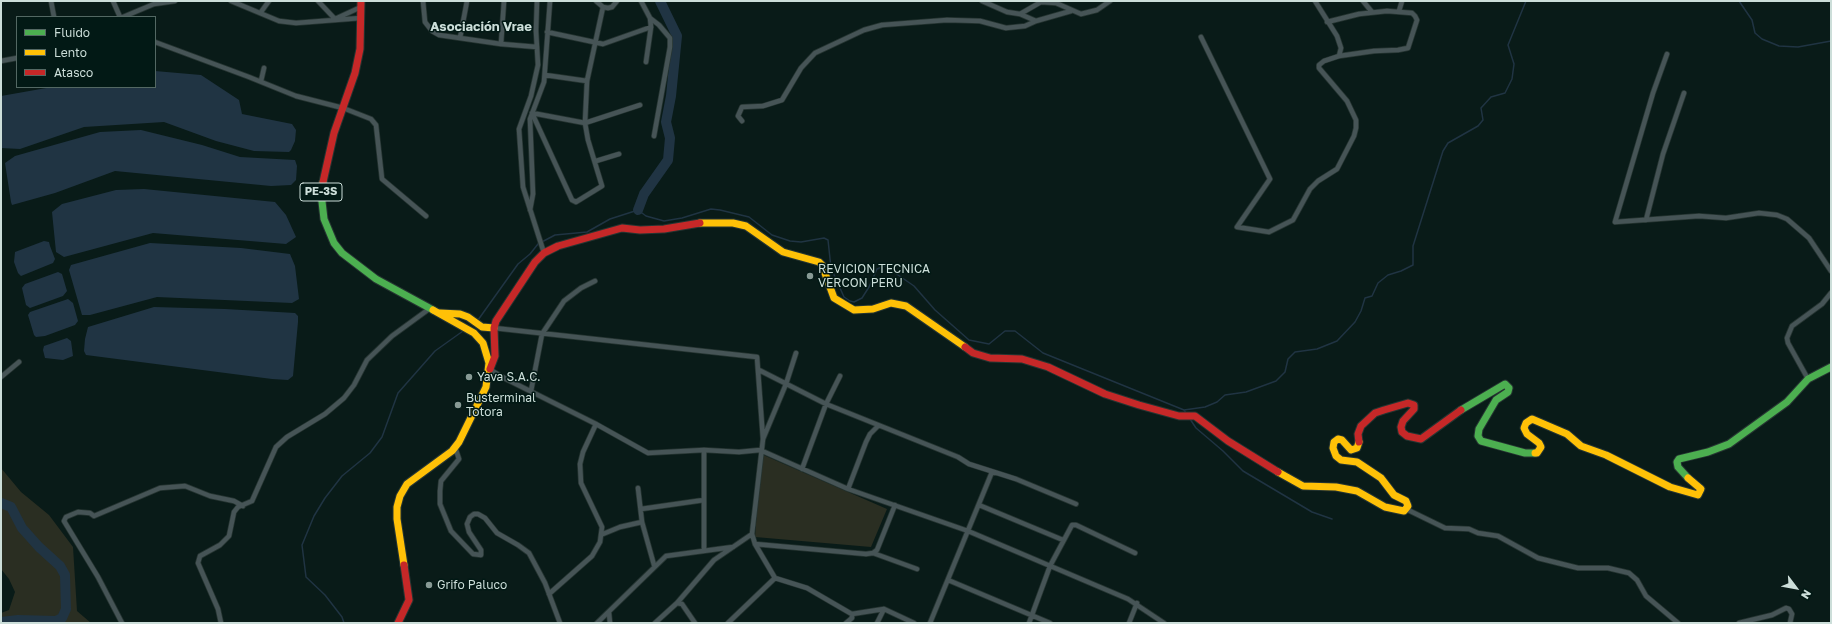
<!DOCTYPE html>
<meta charset="utf-8">
<style>
body{margin:0}
#map{position:relative;width:1832px;height:624px;overflow:hidden;background:#091b18;font-family:"Golos Text",sans-serif}
canvas{display:block}
.frame{position:absolute;inset:0;border:2px solid #ccded9;pointer-events:none}
.legend{position:absolute;left:16px;top:16px;width:140px;height:72px;box-sizing:border-box;background:#021915;border:1px solid #536863;margin:0;padding:5px 7px;list-style:none;font-size:12px;color:#ccded9}
.legend li{display:flex;align-items:center;gap:8px;height:20px}
.legend b{width:20px;border:1px solid #536863}
.north{position:absolute;left:1776px;top:568px;width:40px;height:40px;-webkit-text-stroke:3px #021915;paint-order:stroke;rotate:122deg;font-size:11px;font-weight:700;line-height:16px;text-align:center;color:#ccded9}
.north::after{content:'';display:block;margin:auto;width:14px;height:18px;background:#ccded9;clip-path:polygon(50% 0,100% 100%,50% 72%,0 100%)}
</style>
<div id="map">
<canvas width="1832" height="624"></canvas>
<div class="frame"></div>
<ul class="legend">
<li><b style="height:5px;background:#4caf50"></b>Fluido</li>
<li><b style="height:5px;background:#ffc107"></b>Lento</li>
<li><b style="height:5px;background:#c62828"></b>Atasco</li>
</ul>
<div class="north">N</div>
</div>
<script>
const c = document.querySelector('canvas').getContext('2d');
c.lineJoin = 'round';
function fill(path, color) {
  c.fillStyle = color;
  c.fill(path, 'evenodd');
}
function poly(rows) {
  const path = new Path2D();
  for (const r of rows) {
    path.moveTo(r[0], r[1]);
    for (let i = 2; i < r.length; i += 2) path.lineTo(r[i], r[i + 1]);
  }
  return path;
}
function stroke(path, color, width, dash) {
  c.strokeStyle = color;
  c.lineWidth = width;
  c.lineCap = dash ? 'butt' : 'round';
  c.setLineDash(dash || []);
  c.stroke(path);
}
function label(font, color, halo, rows, align = 'center') {
  c.font = font + ' "Golos Text",sans-serif';
  c.lineWidth = 3;
  c.setLineDash([]);
  c.textBaseline = 'middle';
  c.strokeStyle = halo;
  c.fillStyle = color;
  for (const [text, x, y, turn = 0] of rows) {
    c.save();
    c.translate(x, y);
    c.rotate((+turn || 0) * Math.PI / 180);
    c.textAlign = isNaN(turn) ? turn : align;
    if (halo) c.strokeText(text, 0, 0);
    c.fillText(text, 0, 0);
    c.restore();
  }
}
const green = poly([
 [761,454,887,509,871,547,755,537],
 [1,468,21,492,49,515,73,547,77,611,91,623,1,623,1,613,9,610,15,592,9,579,1,569]
]);
const water = poly([
 [155,71,201,75,239,100,242,114,292,124,296,130,295,141,291,150,289,152,254,151,216,141,164,122,84,127,20,149,1,148,1,96,52,87,155,87],
 [141,130,202,145,240,157,295,160,297,166,296,180,291,185,271,186,115,171,55,193,12,205,11,202,5,163,15,156,100,132],
 [144,189,275,202,286,215,296,237,286,244,153,233,64,257,56,252,52,212,62,204,116,190],
 [44,241,49,242,50,246,55,259,53,263,21,276,18,273,14,262,15,252],
 [150,243,241,248,290,254,295,266,299,299,292,303,157,297,90,315,82,315,69,270,71,265],
 [58,272,62,274,67,291,63,296,30,308,26,305,22,288,25,284],
 [68,299,73,303,78,321,75,325,45,336,36,337,34,335,28,315,30,312],
 [154,307,225,309,295,313,298,316,298,322,293,376,288,380,272,379,86,355,84,351,85,339,88,327],
 [67,338,71,341,73,356,63,360,45,358,43,350,44,346]
]);
const stream = poly([
 [1739,1,1752,20,1755,33,1762,39,1779,46,1798,47,1831,41],
 [478,320,518,264,530,254,538,244,555,235,587,232,610,219,638,210,646,216,664,221,682,218,711,209,720,210,749,217,772,235,790,241,801,242,824,238,828,240,831,268,844,297,850,301,854,302,862,298,869,287,877,269,885,266,914,286,935,310,969,340,989,344,1005,331,1015,331,1043,353,1184,410,1186,413],
 [1184,410,1205,407,1217,402,1225,395,1246,392,1276,381,1285,372,1288,359,1295,352,1317,349,1337,341,1355,322,1361,311,1365,298,1372,296,1378,283,1388,275,1401,271,1413,265,1413,246,1443,151,1448,143,1478,126,1483,120,1481,108,1491,97,1505,93,1512,79,1514,64,1508,45,1526,1],
 [1190,419,1196,428,1223,451,1243,471,1312,512,1332,519],
 [344,623,342,617,325,595,306,577,302,545,314,516,325,498,342,476,370,453,382,437,398,393,435,351,463,331]
]);
const river = poly([
 [638,210,644,194,668,160,670,138,666,122,671,96,677,36,660,1],
 [1,503,11,507,22,528,39,547,60,566,65,575,66,609,62,618,56,621,18,620,1,622]
]);
const street = poly([
 [51,1,54,17],
 [113,1,120,17],
 [231,1,279,21,296,23,361,18],
 [318,1,335,19,361,7],
 [423,1,425,22,432,31,439,35,501,44,537,47],
 [537,1,536,31,538,65,531,96,519,129,523,187,544,253],
 [596,1,603,7,608,8,612,7,617,1],
 [641,1,650,18,651,27,646,62],
 [982,1,1007,12,1020,14,1041,2,1056,3,1081,14,1097,10,1110,1],
 [1363,1,1372,12],
 [1399,11,1402,1],
 [261,12,269,1],
 [1020,14,1036,21,1071,11],
 [123,17,154,4,175,1],
 [650,18,659,25,670,38,670,47,654,136],
 [1327,22,1359,14,1387,11,1412,13,1415,16,1417,20,1408,48,1398,50,1374,51,1339,56],
 [547,32,603,44,651,27],
 [1201,37,1270,179,1237,227,1269,232,1293,220,1310,189,1318,181,1337,169,1354,136,1356,128,1356,120,1347,101,1319,68,1319,65,1324,61,1339,56,1341,48,1337,36,1315,1],
 [460,38,467,1],
 [155,42,249,77,296,96,343,108,371,119,376,125,382,179,426,216],
 [501,44,504,1],
 [1667,54,1653,93,1615,222,1699,216,1726,218,1759,213,1777,215,1787,219,1809,238,1831,271],
 [1,61,17,58],
 [545,75,587,81],
 [261,81,264,68],
 [532,113,572,200,576,202,602,186,588,140,585,123,587,81,603,7],
 [532,113,585,123,640,105],
 [742,121,738,116,742,107,763,106,782,100,801,68,815,53,864,30,882,25,947,20,980,21,1006,28,1025,26,1036,21],
 [596,161,619,154],
 [530,210,533,194,530,119,544,82,550,1],
 [1646,220,1663,154,1684,93],
 [494,328,757,357,763,439,752,534,755,544,775,578,807,588,850,613,852,614,852,618,846,623],
 [489,369,506,379,596,424],
 [759,370,826,404,958,457,969,464,1016,479,1076,504],
 [1,377,19,362],
 [1808,379,1788,343,1787,338,1792,326,1822,304,1831,293],
 [531,391,542,334,564,301,581,288,595,281],
 [763,439,786,384,796,353],
 [455,447,459,459,441,481,440,491,440,504,451,531,473,554,481,555,481,550,469,532,467,524,470,517,474,514,478,514,485,518,497,533,518,545,529,553,545,583,560,623],
 [802,469,826,404,840,376],
 [638,488,642,522],
 [848,489,866,442,870,434,878,426],
 [979,505,1063,540],
 [641,509,704,500],
 [1406,509,1445,528,1469,529,1478,533,1498,536,1538,558,1578,568,1608,568,1629,573,1637,580,1646,596,1678,623],
 [603,534,620,527,642,522,654,565],
 [755,544,866,554,873,553,877,550,895,505],
 [704,550,704,450],
 [873,553,917,569],
 [948,580,1050,623],
 [549,594,592,556,600,542,602,527,581,483,580,464,583,452,596,424,648,453,704,450,739,452,760,450,848,489,968,531,1128,599,1164,623],
 [677,603,714,560,752,534],
 [609,613,610,623],
 [852,614,884,609,914,623],
 [122,623,98,577,64,521,66,517,78,512,90,513,94,516,160,488,185,486,210,496,234,501,243,506],
 [221,623,218,609,198,563,200,556,220,545,229,536,234,512,238,507,252,501,276,447,287,437,325,414,344,398,354,385,367,360,392,336,429,309],
 [597,623,666,556,733,547],
 [655,623,677,603,682,604,695,623],
 [728,623,775,578],
 [877,623,884,609],
 [930,623,992,472],
 [1029,623,1050,566,1072,525,1076,525,1135,553],
 [1129,623,1137,603],
 [1739,623,1772,615,1786,608,1789,609,1792,614,1790,623]
]);
const fast = poly([
 [323,182,321,193,324,219,334,243,342,253,376,279,433,310],
 [1461,410,1505,384,1509,388,1508,392,1496,400,1479,429,1478,436,1481,441,1525,453,1535,453],
 [1688,478,1678,467,1677,462,1679,459,1708,452,1729,444,1787,402,1808,379,1831,367]
]);
const slow = poly([
 [700,223,733,223,746,226,783,252,819,262,822,265,834,298,854,310,873,309,891,303,906,306,965,347],
 [440,313,460,314,468,317,482,327,494,328],
 [1535,453,1537,453,1541,447,1539,443,1527,434,1524,428,1526,423,1532,419,1567,434,1581,446,1606,455,1670,487,1698,495,1701,489,1688,478],
 [1278,472,1303,486,1336,487,1357,491,1385,507,1404,511,1408,506,1406,501,1394,495,1381,478,1357,462,1341,460,1336,456,1333,448,1334,442,1338,439,1342,440,1351,450,1357,448,1359,442],
 [404,565,397,519,397,507,400,496,407,484,452,451,459,442,486,387,489,363,483,343,474,333,433,310]
]);
const jam = poly([
 [323,182,334,133,355,73,360,49,361,1],
 [965,347,973,353,990,358,1022,359,1048,367,1105,394,1139,405,1179,416,1195,416,1228,441,1278,472],
 [490,369,495,356,494,328,496,321,535,262,544,253,558,246,622,228,640,230,664,229,700,223],
 [1359,442,1358,434,1361,426,1375,413,1384,410,1408,403,1414,405,1414,409,1403,421,1401,427,1402,432,1407,436,1421,439,1461,410],
 [398,623,409,600,404,565]
]);
const markers = [
 [810,276,4,"#889a95"],
 [469,377,4,"#889a95"],
 [458,405,4,"#889a95"],
 [429,585,4,"#889a95"]
];
const shields = [
 [321,192,42]
];
const shieldNames = [
 ["PE-3S",321,192]
];
const poiNames = [
 ["REVICION TECNICA",818,269],
 ["VERCON PERU",818,283],
 ["Yava S.A.C.",477,377],
 ["Busterminal",466,398],
 ["Totora",466,412],
 ["Grifo Paluco",437,585]
];
const neighbourhoodNames = [
 ["Asociación Vrae",481,27]
];
fill(green, '#2a2e22');
fill(water, '#203443');
stroke(stream, '#203443', 1.5);
stroke(river, '#203443', 10);
stroke(street, '#263532', 6);
stroke(fast, '#263532', 9);
stroke(slow, '#263532', 9);
stroke(jam, '#263532', 9);
stroke(street, '#465456', 4.5);
stroke(fast, '#4caf50', 7);
stroke(slow, '#ffc107', 7);
stroke(jam, '#c62828', 7);
for (const [x, y, r, color] of markers) {
  const dot = new Path2D();
  dot.arc(x, y, r, 0, 2 * Math.PI);
  c.fillStyle = color;
  c.fill(dot);
  stroke(dot, '#021915', 1.5);
}
for (const [x, y, w] of shields) {
  const box = new Path2D();
  box.roundRect(x - w / 2, y - 9, w, 18, 3);
  c.fillStyle = '#021915';
  c.fill(box);
  stroke(box, '#ccded9', 1);
}
label('bold 11px', '#ccded9', null, shieldNames);
label('12px', '#ccded9', '#021915', poiNames, 'left');
label('bold 13px', '#ccded9', '#021915', neighbourhoodNames);
</script>
